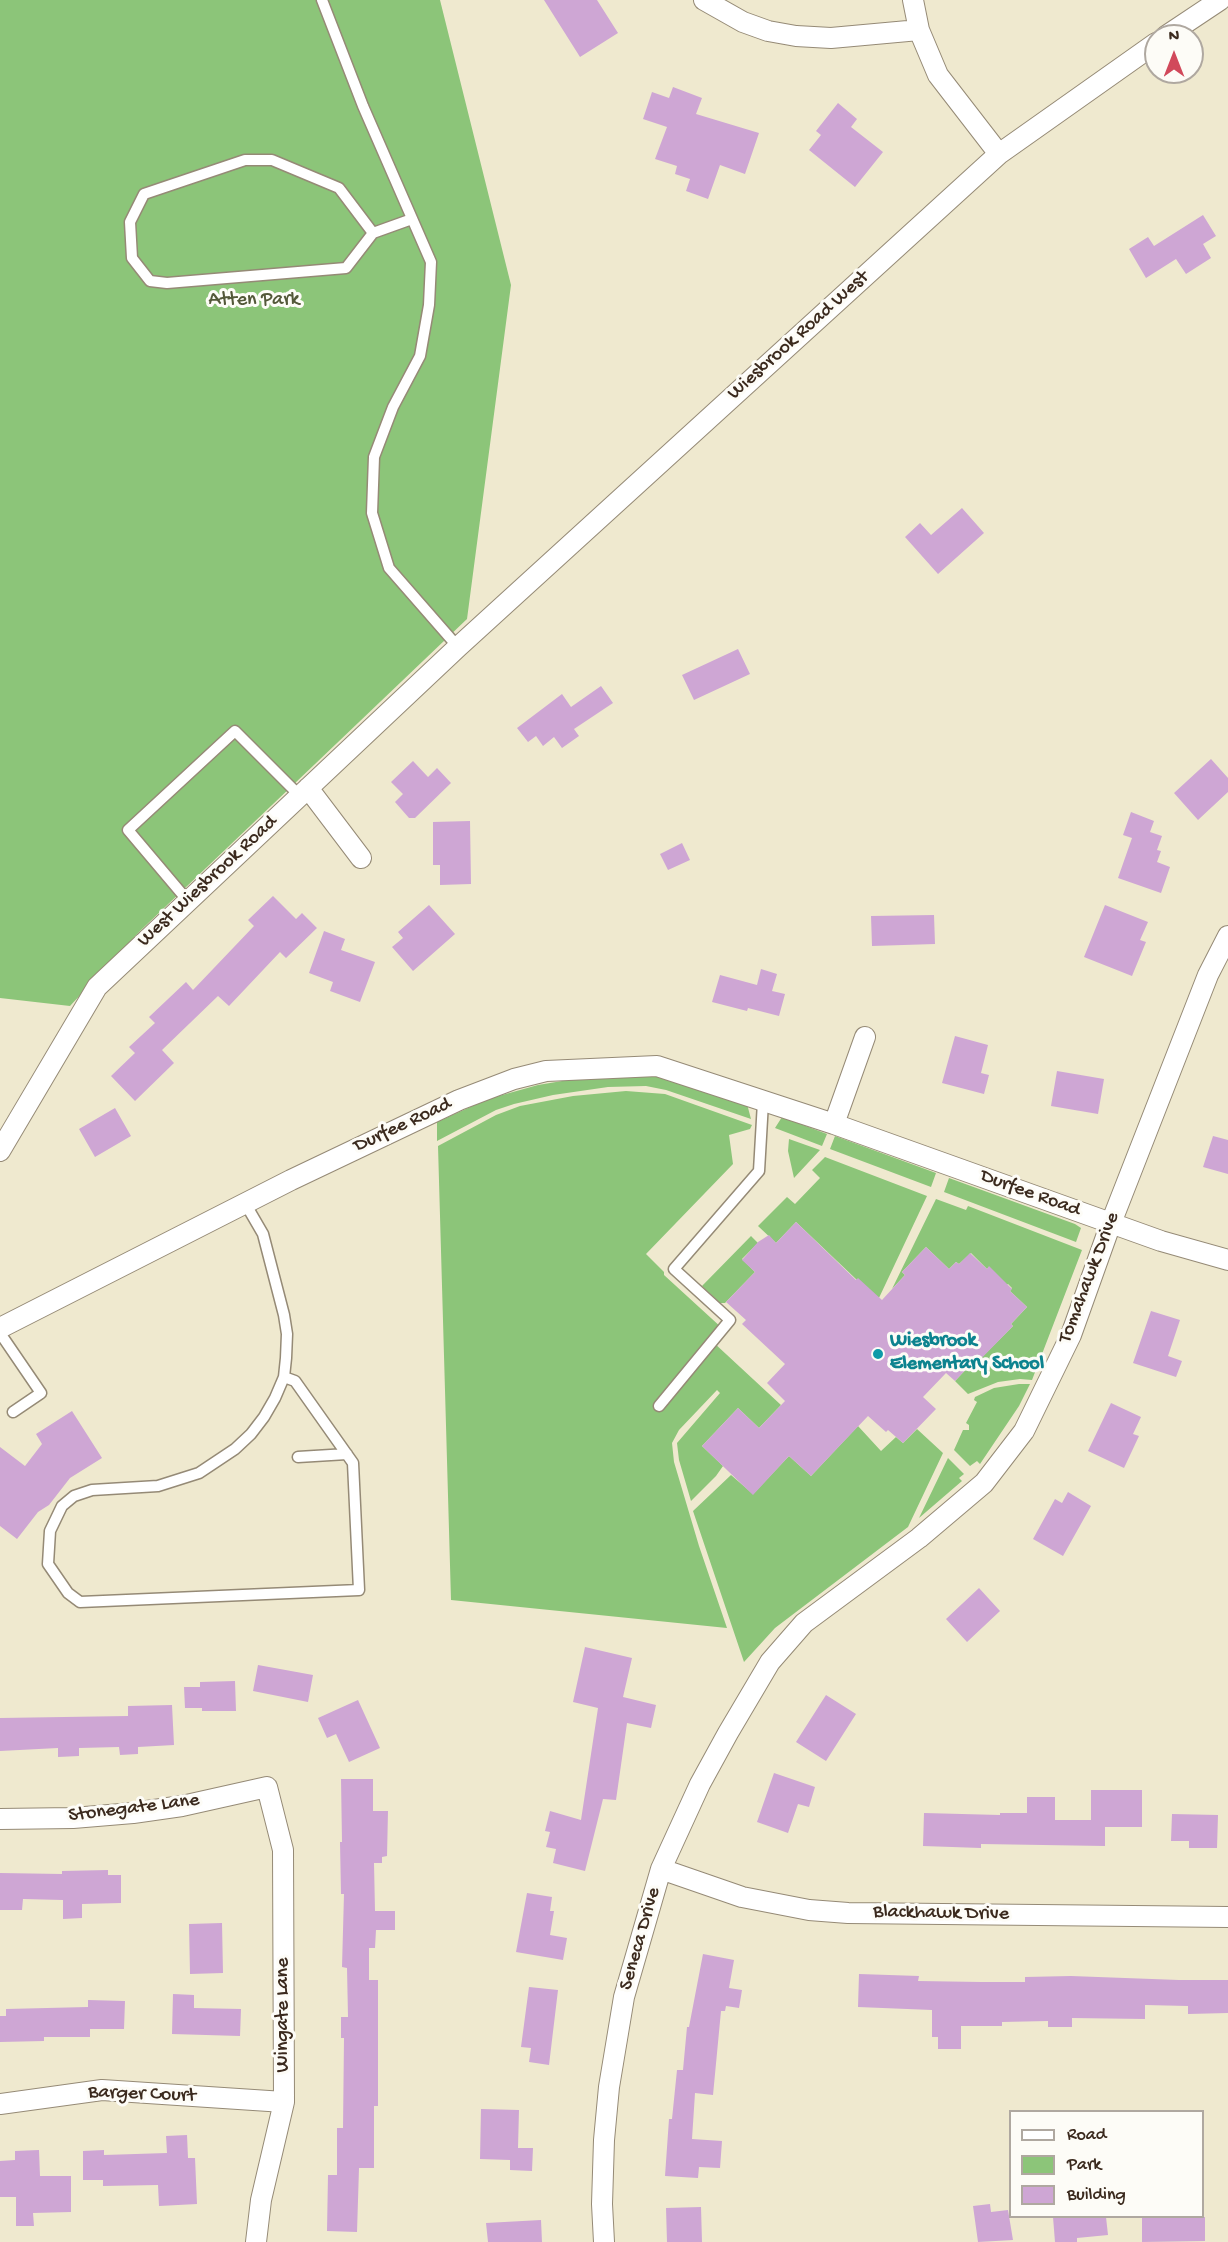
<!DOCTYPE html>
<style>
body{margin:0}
#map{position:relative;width:1228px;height:2242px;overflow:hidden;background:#efe9cf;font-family:"Gochi Hand",sans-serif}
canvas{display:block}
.legend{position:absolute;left:1009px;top:2110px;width:195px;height:108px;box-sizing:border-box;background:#fdfcf7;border:2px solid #afa8a0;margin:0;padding:8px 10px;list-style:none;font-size:18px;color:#3b2a1e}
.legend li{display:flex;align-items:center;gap:12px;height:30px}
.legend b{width:30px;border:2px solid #afa8a0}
.north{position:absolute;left:1144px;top:24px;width:60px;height:60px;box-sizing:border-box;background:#fdfcf7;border:2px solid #afa8a0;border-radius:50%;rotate:0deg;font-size:16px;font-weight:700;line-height:24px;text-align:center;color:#3b2a1e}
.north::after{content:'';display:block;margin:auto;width:21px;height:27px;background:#d1495b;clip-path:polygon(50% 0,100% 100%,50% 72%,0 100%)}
</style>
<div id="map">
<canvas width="1228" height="2242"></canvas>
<ul class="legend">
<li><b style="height:8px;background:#fff"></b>Road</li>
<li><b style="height:16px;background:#8cc579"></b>Park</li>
<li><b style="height:16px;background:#cea6d4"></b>Building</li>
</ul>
<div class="north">N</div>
</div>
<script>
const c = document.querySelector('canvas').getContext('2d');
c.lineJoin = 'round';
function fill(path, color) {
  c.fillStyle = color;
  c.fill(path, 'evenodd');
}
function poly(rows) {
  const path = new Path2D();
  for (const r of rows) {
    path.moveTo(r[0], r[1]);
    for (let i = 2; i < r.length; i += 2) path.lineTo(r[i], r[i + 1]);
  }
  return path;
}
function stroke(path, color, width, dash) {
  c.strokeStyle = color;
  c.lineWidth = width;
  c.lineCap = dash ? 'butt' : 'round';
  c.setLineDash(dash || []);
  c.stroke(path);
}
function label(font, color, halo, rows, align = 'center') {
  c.font = font + ' "Gochi Hand",sans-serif';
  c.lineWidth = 6;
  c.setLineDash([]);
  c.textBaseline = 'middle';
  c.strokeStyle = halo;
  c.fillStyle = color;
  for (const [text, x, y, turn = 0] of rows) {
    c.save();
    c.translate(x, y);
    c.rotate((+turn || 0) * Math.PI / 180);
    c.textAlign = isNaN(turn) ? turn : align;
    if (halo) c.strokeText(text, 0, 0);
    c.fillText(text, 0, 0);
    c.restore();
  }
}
const green = poly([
 [0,0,440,0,511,285,467,619,141,930,70,1006,0,998],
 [633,1075,658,1076,747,1104,751,1119,666,1090,646,1086,608,1087,553,1095,514,1104,496,1110,437,1141,437,1122,488,1099,538,1085,568,1080],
 [626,1091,665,1094,752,1125,750,1129,729,1135,733,1164,646,1254,664,1272,664,1275,723,1329,713,1342,781,1405,759,1428,738,1408,702,1446,723,1466,716,1476,691,1501,679,1460,677,1443,720,1393,717,1390,679,1430,672,1443,674,1462,699,1546,727,1628,451,1600,438,1146,496,1115,520,1106,573,1096],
 [782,1117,827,1134,822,1146,775,1128],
 [835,1136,936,1173,931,1187,830,1149],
 [789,1139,820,1150,794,1178,788,1151],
 [825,1157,927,1196,878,1300,796,1222,776,1243,758,1226,787,1197,795,1204,820,1178,812,1170],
 [949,1178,1075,1224,1081,1228,1076,1242,944,1192],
 [936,1199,966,1210,968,1206,1082,1250,1032,1380,1020,1379,998,1382,968,1394,955,1381,971,1364,973,1366,1013,1326,1011,1324,1027,1307,1010,1291,1012,1288,1008,1284,1005,1286,989,1267,987,1269,971,1253,959,1264,956,1262,949,1269,926,1247,902,1272,905,1275,892,1289],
 [751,1236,758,1243,742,1259,755,1272,725,1303,720,1303,702,1286],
 [1019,1384,1030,1384,1019,1406,980,1464,977,1461,970,1466,954,1450,963,1430,969,1430,969,1425,966,1423,977,1402,974,1400,975,1397,994,1388],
 [858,1426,881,1451,896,1437,903,1443,917,1429,943,1453,908,1527,775,1628,744,1662,693,1511,731,1475,753,1494,789,1456,811,1476],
 [948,1458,964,1474,959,1478,962,1481,919,1518]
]);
const building = poly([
 [544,0,597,0,618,33,580,57],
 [673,87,702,98,696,114,759,133,745,174,720,165,708,199,686,191,690,179,675,174,677,166,655,159,667,127,643,119,652,92,669,98],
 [838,103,857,119,851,127,883,152,855,187,809,150,821,135,816,131],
 [1203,215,1216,236,1203,244,1211,258,1186,274,1176,259,1146,278,1129,249,1148,237,1154,246],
 [962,508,984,533,938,574,905,537,920,523,931,535],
 [738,649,750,674,694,700,682,675],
 [601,686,613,703,574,729,579,736,562,748,554,737,543,746,536,736,528,742,517,728,562,694,571,707],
 [1211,759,1228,778,1228,792,1198,820,1174,793],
 [413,761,428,777,437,768,451,783,415,818,409,818,395,802,403,794,391,782],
 [1131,812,1154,821,1150,832,1162,836,1157,850,1161,851,1157,862,1170,867,1161,893,1118,878,1132,838,1123,835],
 [470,821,471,884,440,885,440,865,433,865,433,822],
 [682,843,690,860,668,870,660,854],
 [273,896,296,919,302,913,317,928,286,958,280,952,229,1006,218,996,162,1050,174,1063,135,1101,111,1076,135,1053,129,1047,155,1023,149,1017,186,982,193,990,254,926,248,920],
 [429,905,455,934,413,971,392,947,403,938,398,932],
 [1105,905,1148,922,1140,940,1146,942,1132,976,1084,957],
 [934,915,935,944,872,946,871,916],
 [324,931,345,939,341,950,375,962,360,1002,330,991,333,982,309,973],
 [761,969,777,974,772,991,785,994,779,1016,748,1008,747,1011,712,1002,720,975,757,985],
 [955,1036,988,1045,981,1073,989,1075,984,1094,942,1083],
 [1057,1071,1104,1079,1098,1114,1051,1106],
 [115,1108,131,1136,95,1157,79,1129],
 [1213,1136,1228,1140,1228,1174,1203,1167],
 [796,1222,856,1280,858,1278,882,1300,905,1275,902,1272,926,1247,949,1269,956,1262,959,1264,970,1253,987,1269,989,1266,1012,1289,1010,1291,1027,1307,1011,1324,1013,1326,973,1367,971,1364,955,1381,946,1373,923,1397,936,1409,903,1443,888,1430,886,1432,868,1416,811,1476,789,1456,753,1495,702,1446,738,1408,759,1428,785,1401,767,1383,785,1364,742,1324,746,1320,726,1302,755,1272,742,1260,758,1242,769,1235,776,1243],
 [1151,1311,1180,1320,1168,1356,1182,1361,1176,1377,1133,1363],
 [1111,1403,1141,1417,1133,1434,1139,1436,1124,1468,1088,1451],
 [72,1411,102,1458,70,1478,49,1505,38,1512,17,1539,0,1526,0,1447,25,1466,42,1444,36,1434],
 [1068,1492,1091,1506,1063,1556,1033,1539,1055,1499,1062,1503],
 [979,1588,1000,1611,967,1642,946,1619],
 [585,1647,632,1658,623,1697,656,1705,651,1728,627,1723,616,1800,603,1799,585,1871,553,1863,556,1849,546,1847,550,1832,545,1831,550,1811,581,1820,598,1708,573,1702],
 [258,1665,313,1675,308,1702,253,1691],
 [235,1681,236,1711,202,1711,202,1708,185,1708,184,1687,200,1687,200,1682],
 [826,1695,856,1714,826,1761,796,1742],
 [358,1700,380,1748,349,1762,336,1734,327,1738,318,1718],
 [172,1705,174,1745,138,1747,138,1754,120,1755,119,1747,79,1748,79,1756,58,1757,58,1748,0,1751,0,1718,128,1716,128,1706],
 [774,1773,815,1787,809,1807,798,1804,788,1833,757,1822],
 [341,1779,373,1779,373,1811,388,1811,387,1856,382,1857,382,1863,374,1863,375,1911,395,1911,395,1930,376,1930,375,1948,369,1948,369,1980,378,1980,378,2106,374,2106,374,2168,359,2168,357,2232,327,2231,328,2175,337,2175,337,2128,343,2128,344,2038,341,2038,341,2017,348,2017,347,1968,342,1967,344,1894,341,1894,340,1842,342,1842],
 [1091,1790,1142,1790,1142,1827,1105,1827,1105,1846,981,1844,981,1848,923,1846,924,1813,1000,1815,1000,1813,1027,1813,1027,1797,1055,1797,1055,1820,1091,1820],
 [1172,1814,1218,1815,1217,1848,1189,1848,1189,1841,1171,1841],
 [108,1870,108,1875,121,1875,121,1903,82,1904,82,1918,63,1919,63,1900,23,1899,22,1910,0,1910,0,1873,62,1874,62,1871],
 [527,1893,552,1897,550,1911,554,1911,550,1935,567,1938,563,1960,516,1952],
 [222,1923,223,1973,190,1974,189,1924],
 [703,1954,734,1960,729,1988,742,1990,739,2008,726,2006,725,2011,721,2011,713,2095,695,2093,692,2139,722,2141,720,2168,699,2167,698,2178,665,2176,669,2119,672,2119,677,2070,683,2070,687,2027,689,2027],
 [859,1974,919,1976,918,1981,981,1982,1025,1982,1025,1977,1071,1976,1179,1980,1228,1980,1228,2013,1188,2014,1188,2006,1145,2005,1145,2019,1072,2018,1072,2027,1048,2027,1048,2021,1002,2022,1002,2026,961,2026,961,2049,938,2049,938,2037,932,2037,932,2010,858,2007],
 [529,1987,558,1990,549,2065,529,2062,531,2048,521,2047],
 [173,1994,194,1995,194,2008,241,2009,240,2036,172,2034],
 [88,2000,125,2001,124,2029,90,2029,90,2037,44,2037,44,2041,0,2042,0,2016,6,2016,6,2009,88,2007],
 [481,2109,519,2110,518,2148,533,2148,532,2171,510,2170,510,2160,480,2159],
 [187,2135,188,2158,195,2158,197,2204,159,2206,158,2185,103,2186,103,2180,83,2180,83,2151,104,2150,104,2155,167,2153,166,2136],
 [39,2150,40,2176,71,2176,71,2212,33,2213,34,2226,16,2226,16,2197,0,2197,0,2161,15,2160,15,2151],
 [990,2204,991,2212,1008,2210,1013,2240,978,2242,973,2206],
 [701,2207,702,2242,667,2242,666,2208],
 [1053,2217,1106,2217,1108,2235,1077,2238,1077,2242,1055,2242],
 [1142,2217,1205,2217,1205,2241,1142,2242],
 [541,2220,542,2242,488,2242,486,2223]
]);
const lane = poly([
 [322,0,363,106,431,262,429,305,420,356,393,407,374,457,372,513,389,568,458,647],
 [373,233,339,188,272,160,245,160,144,194,130,222,132,258,150,281,167,283,346,268,373,233,412,219],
 [188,901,128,830,235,731,300,796],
 [245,1203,263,1234,284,1315,287,1334,286,1358,284,1377,275,1398,264,1417,251,1434,235,1449,199,1473,158,1486,92,1490,74,1496,62,1506,50,1531,48,1564,68,1593,80,1602,359,1590,353,1463,295,1381,284,1377],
 [0,1333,41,1393,13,1412],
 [659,1406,730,1320,674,1269,759,1171,763,1102],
 [298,1457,347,1454]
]);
const street = poly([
 [704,0,743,22,768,31,796,36,831,38,919,30],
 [913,0,919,30,938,75,999,154],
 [1166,36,1220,0],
 [308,788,361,858],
 [834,1124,865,1037],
 [0,1151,97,987,458,647,999,154,1156,43],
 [0,1328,291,1180,459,1100,514,1079,546,1071,657,1066,834,1124,1161,1241,1228,1260],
 [0,1819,73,1818,133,1813,182,1806,267,1787,283,1850,284,2102,261,2200,256,2242],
 [661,1869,742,1897,809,1910,848,1913,1228,1917],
 [0,2104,102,2090,284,2102],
 [604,2242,602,2204,604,2140,609,2087,624,1997,661,1869,700,1784,728,1733,770,1662,804,1623,919,1538,984,1483,1024,1431,1071,1335,1111,1223,1208,975,1228,936]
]);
const markers = [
 [878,1354,6,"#0f9aa8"]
];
const parkNames = [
 ["Atten Park",254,301]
];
const streetNames = [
 ["Wiesbrook Road West",799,336,-42],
 ["West Wiesbrook Road",208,882,-43],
 ["Durfee Road",403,1126,-25],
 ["Durfee Road",1030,1194,20],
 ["Tomahawk Drive",1090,1278,-69],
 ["Stonegate Lane",134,1809,-7],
 ["Blackhawk Drive",941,1914,1],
 ["Seneca Drive",641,1939,-74],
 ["Wingate Lane",284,2015,-90],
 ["Barger Court",142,2095,2]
];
const cultureNames = [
 ["Wiesbrook",890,1342],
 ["Elementary School",890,1365]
];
fill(green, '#8cc579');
fill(building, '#cea6d4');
stroke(lane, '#958a76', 13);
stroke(street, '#958a76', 22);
stroke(lane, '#fff', 10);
stroke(street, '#fff', 20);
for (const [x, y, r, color] of markers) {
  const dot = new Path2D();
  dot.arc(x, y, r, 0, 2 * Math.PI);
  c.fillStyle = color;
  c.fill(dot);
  stroke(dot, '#fdfcf7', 2);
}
label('20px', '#535839', '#fdfcf7', parkNames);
label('20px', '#3b2a1e', '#fdfcf7', streetNames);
label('bold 20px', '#0d838f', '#fdfcf7', cultureNames, 'left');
</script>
